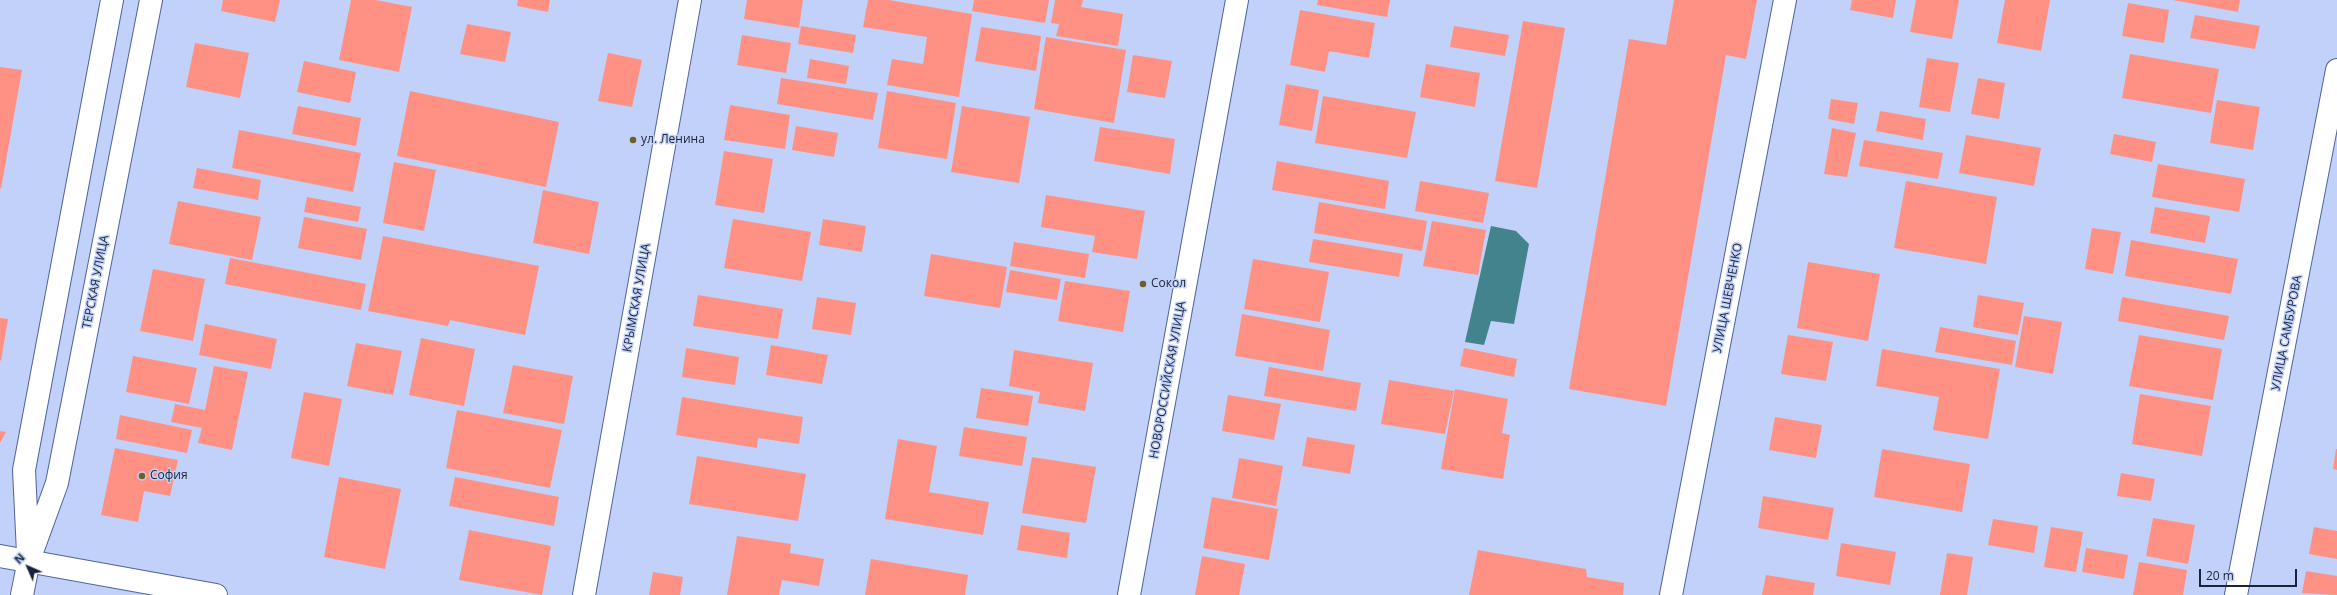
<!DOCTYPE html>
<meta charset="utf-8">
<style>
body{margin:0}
#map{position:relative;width:2337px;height:595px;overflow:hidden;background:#c2d1f9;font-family:"Open Sans",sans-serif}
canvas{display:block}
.north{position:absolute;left:8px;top:547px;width:40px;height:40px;-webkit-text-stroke:3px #c2d1f9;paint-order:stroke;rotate:315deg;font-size:11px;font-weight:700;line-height:16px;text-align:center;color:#1b233c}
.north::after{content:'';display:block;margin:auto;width:14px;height:18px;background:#1b233c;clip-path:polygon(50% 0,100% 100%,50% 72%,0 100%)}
.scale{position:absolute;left:2199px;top:569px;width:98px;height:18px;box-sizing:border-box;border:2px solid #1b233c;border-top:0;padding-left:5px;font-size:12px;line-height:14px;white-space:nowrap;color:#1b233c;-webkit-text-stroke:3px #c2d1f9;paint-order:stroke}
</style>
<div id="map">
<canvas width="2337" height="595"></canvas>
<div class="north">N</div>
<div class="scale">20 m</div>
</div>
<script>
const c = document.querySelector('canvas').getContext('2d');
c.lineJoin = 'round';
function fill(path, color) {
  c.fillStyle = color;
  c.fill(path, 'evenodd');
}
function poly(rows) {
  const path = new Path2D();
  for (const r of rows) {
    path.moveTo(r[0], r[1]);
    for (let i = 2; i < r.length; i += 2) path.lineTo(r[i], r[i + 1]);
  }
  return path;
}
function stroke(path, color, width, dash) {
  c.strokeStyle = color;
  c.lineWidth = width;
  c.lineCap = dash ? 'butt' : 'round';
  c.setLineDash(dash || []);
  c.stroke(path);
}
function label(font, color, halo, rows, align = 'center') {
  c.font = font + ' "Open Sans",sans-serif';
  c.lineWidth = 3;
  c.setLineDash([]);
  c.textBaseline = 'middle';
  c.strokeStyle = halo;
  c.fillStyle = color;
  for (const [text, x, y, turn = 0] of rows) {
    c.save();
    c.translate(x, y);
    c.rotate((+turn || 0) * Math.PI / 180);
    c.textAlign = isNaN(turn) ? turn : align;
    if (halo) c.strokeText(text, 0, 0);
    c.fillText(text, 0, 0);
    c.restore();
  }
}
const water = poly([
 [1491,226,1516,231,1529,244,1514,324,1491,321,1484,345,1465,342]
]);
const building = poly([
 [223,0,280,0,275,22,221,11],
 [351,0,376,0,412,7,399,72,339,60],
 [518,0,550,0,548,12,517,6],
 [747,0,803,0,799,28,744,19],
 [868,0,889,0,972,14,959,97,887,85,892,59,923,64,927,37,863,27],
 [974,0,1049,0,1045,23,972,11],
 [1055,0,1083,0,1081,7,1123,14,1118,46,1056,36,1059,24,1051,23],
 [1318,0,1390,0,1387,17,1317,5],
 [1674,0,1757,0,1746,59,1726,55,1666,406,1569,389,1629,39,1666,45],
 [1852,0,1896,0,1893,18,1850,10],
 [1916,0,1959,0,1952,39,1910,32],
 [2005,0,2050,0,2041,51,1997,43],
 [2173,0,2240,0,2238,12],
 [2128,3,2169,10,2164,43,2122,36],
 [1300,10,1375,23,1369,58,1329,51,1325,72,1290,65],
 [2195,15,2260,26,2255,49,2190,38],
 [1523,21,1565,28,1537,188,1495,181],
 [467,24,511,32,505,62,460,54],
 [801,26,856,35,853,53,798,44],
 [1454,26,1509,35,1505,56,1450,47],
 [981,27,1041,36,1036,71,975,61],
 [742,35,791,43,786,73,737,65],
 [1046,37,1126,50,1114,123,1034,109],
 [195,43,249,53,240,98,186,87],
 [608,53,642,60,632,107,598,101],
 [2130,54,2219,69,2211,113,2122,98],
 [1133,55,1172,61,1165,98,1127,92],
 [1927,58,1959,63,1950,112,1919,107],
 [810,59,849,66,846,84,807,78],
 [304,61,356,72,350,103,297,92],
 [1426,64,1480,73,1475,107,1420,97],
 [0,67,22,70,1,189,0,188],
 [781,78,878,93,873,120,777,104],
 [1978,78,2005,83,1999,119,1971,114],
 [1286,84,1319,90,1312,131,1279,125],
 [410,91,559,122,546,187,397,156],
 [887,91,956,103,947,159,878,148],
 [1323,96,1416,112,1407,158,1315,143],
 [1831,99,1858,103,1854,124,1828,119],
 [2217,100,2260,107,2253,150,2210,143],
 [730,105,790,115,785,149,724,140],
 [298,106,361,118,356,146,292,134],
 [962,106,1030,117,1019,183,951,172],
 [1880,111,1926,119,1923,140,1876,131],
 [796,126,838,133,834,157,792,150],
 [1100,127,1175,139,1170,174,1094,161],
 [1832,128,1856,133,1847,177,1824,174],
 [239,130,361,153,353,192,232,168],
 [2114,134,2156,142,2152,162,2110,154],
 [1966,135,2041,148,2034,186,1959,173],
 [1864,140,1943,153,1938,179,1859,166],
 [724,151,773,159,764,213,715,205],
 [1277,161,1389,181,1385,209,1272,190],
 [394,162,436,170,424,231,383,223],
 [2158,164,2245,179,2239,212,2152,197],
 [197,168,261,180,258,200,193,188],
 [1420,181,1489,193,1483,223,1415,211],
 [1906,181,1997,197,1986,264,1894,248],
 [543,190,599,202,589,254,533,243],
 [1046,195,1145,211,1137,259,1092,252,1095,236,1041,227],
 [307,197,361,207,358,222,304,212],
 [178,201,261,217,252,260,169,244],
 [1319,202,1427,221,1422,251,1314,233],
 [2155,207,2210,216,2205,243,2150,233],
 [304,217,367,229,361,260,298,248],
 [733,219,811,232,802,281,724,268],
 [823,219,866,226,862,252,819,245],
 [1432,221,1486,230,1478,275,1423,266],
 [2092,228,2121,232,2113,274,2085,269],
 [383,236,539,266,525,335,450,320,448,326,368,311],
 [1313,239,1403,254,1399,277,1309,262],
 [2131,240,2238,259,2231,294,2125,276],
 [1014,242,1089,254,1085,278,1010,266],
 [931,254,1007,267,1000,308,924,296],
 [230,258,366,284,361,310,225,284],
 [1253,259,1329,272,1320,322,1244,309],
 [1808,262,1880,274,1868,341,1797,328],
 [153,269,205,279,193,341,140,331],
 [1010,270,1061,279,1057,300,1006,292],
 [1065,281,1130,291,1123,332,1058,321],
 [698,295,783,309,778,339,693,326],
 [1978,295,2024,303,2018,335,1973,327],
 [817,297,856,303,851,335,812,329],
 [2122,297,2229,316,2224,340,2118,321],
 [1242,314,1330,330,1323,371,1235,356],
 [2024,316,2062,322,2053,374,2015,367],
 [0,318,8,319,1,361,0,360],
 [205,324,277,339,271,369,199,355],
 [1940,327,2016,341,2012,365,1935,352],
 [1788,335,1833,342,1826,381,1781,374],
 [2139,335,2222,349,2213,400,2129,386],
 [421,338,475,349,464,406,409,395],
 [356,343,402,351,393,395,347,386],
 [771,345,828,355,822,384,766,375],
 [686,348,739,357,735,385,682,377],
 [1464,348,1517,359,1514,377,1460,366],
 [1882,349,2000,369,1988,439,1933,430,1939,397,1876,386],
 [1014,350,1093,363,1085,411,1038,403,1040,392,1009,386],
 [133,356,197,368,189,404,126,392],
 [513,365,573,376,564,424,503,413],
 [214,366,248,372,232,450,198,443,202,428,171,422,175,404,205,410],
 [1269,367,1361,383,1356,411,1264,396],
 [1389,380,1454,391,1445,434,1381,424],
 [981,388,1033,396,1028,426,976,418],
 [1455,389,1508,399,1502,433,1510,435,1503,479,1441,469],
 [304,392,342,399,329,466,291,458],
 [2140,394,2211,406,2202,456,2132,444],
 [1228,395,1281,404,1274,440,1222,431],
 [682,397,803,417,799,444,758,438,757,448,676,435],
 [457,410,562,430,550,488,446,468],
 [120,415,192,430,187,453,116,439],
 [1775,417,1822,425,1816,458,1769,450],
 [964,427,1027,437,1022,466,959,456],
 [0,431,6,432,0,443],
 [1307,437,1355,445,1350,474,1302,466],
 [898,439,937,446,929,492,989,502,983,535,885,519],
 [115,448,178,460,170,496,144,491,138,522,101,515],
 [1882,449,1970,464,1962,512,1874,497],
 [2336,449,2337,449,2337,470,2333,469],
 [697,456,806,474,798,521,689,504],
 [1032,457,1096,467,1086,523,1022,513],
 [1239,458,1283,466,1276,506,1232,498],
 [2121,473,2155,479,2151,501,2117,496],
 [339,477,401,489,385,569,324,557],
 [455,477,559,497,554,526,449,506],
 [1763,496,1834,508,1828,540,1758,528],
 [1212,497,1278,509,1269,560,1203,548],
 [2153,518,2195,525,2188,564,2146,556],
 [1993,519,2038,526,2034,553,1988,545],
 [1021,525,1070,533,1067,558,1017,550],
 [2051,527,2083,532,2076,572,2044,567],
 [2314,527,2337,531,2337,559,2309,554],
 [469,530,551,546,542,595,459,580],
 [737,536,791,544,790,553,824,559,819,586,782,580,779,595,727,595],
 [1841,543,1896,552,1890,585,1836,576],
 [2086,548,2128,555,2124,579,2082,572],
 [1478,550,1586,569,1587,577,1624,583,1623,595,1469,595],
 [1947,553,1973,557,1967,595,1940,595],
 [1202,556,1245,564,1239,595,1195,595],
 [871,559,968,575,965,595,865,595],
 [2139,562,2187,570,2183,595,2133,595],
 [2306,571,2337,576,2337,595,2302,593],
 [653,572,683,577,680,595,649,595],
 [1766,575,1815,583,1813,595,1762,595]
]);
const minor = poly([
 [28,553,24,470,112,0],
 [0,556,216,595],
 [22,595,29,560,57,483,151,0],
 [584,595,690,0],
 [1129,595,1237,0],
 [1671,595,1785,0],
 [2236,595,2337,70]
]);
const markers = [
 [633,140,4,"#715e2c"],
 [1143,284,4,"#715e2c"],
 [142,476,4,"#715e2c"]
];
const poiNames = [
 ["ул. Ленина",641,140],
 ["Сокол",1151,284],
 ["София",150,476]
];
const streetNames = [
 ["ТЕРСКАЯ УЛИЦА",96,282,-79],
 ["КРЫМСКАЯ УЛИЦА",637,298,-80],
 ["УЛИЦА ШЕВЧЕНКО",1728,298,-79],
 ["УЛИЦА САМБУРОВА",2287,333,-79],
 ["НОВОРОССИЙСКАЯ УЛИЦА",1168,380,-80]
];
fill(water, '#43838d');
fill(building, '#fe9183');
stroke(minor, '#4f639d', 24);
stroke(minor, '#fff', 22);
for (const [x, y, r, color] of markers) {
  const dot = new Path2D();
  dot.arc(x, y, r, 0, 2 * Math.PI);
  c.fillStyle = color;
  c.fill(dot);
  stroke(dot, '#c2d1f9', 1.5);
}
label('12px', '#1b233c', '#c2d1f9', poiNames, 'left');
label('12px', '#1b233c', '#c2d1f9', streetNames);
</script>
